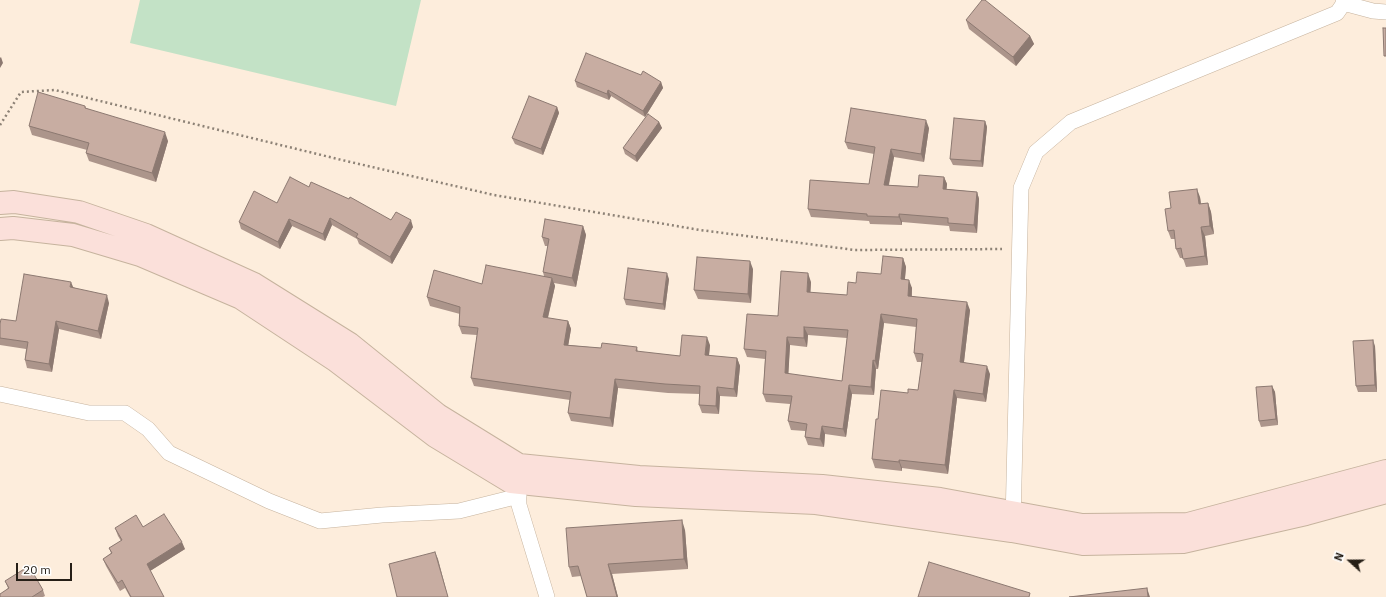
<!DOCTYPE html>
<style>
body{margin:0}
#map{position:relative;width:1386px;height:597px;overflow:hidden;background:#fdeddc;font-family:"IBM Plex Sans",sans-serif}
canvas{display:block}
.north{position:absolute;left:1330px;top:541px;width:40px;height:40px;-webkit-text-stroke:3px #fff;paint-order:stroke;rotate:291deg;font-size:11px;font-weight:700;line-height:16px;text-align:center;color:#261f17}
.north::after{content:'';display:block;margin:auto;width:14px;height:18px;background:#261f17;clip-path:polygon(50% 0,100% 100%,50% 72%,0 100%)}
.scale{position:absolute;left:16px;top:563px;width:56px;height:18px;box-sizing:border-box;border:2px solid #261f17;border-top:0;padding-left:5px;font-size:12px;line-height:14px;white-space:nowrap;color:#261f17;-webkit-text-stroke:3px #fff;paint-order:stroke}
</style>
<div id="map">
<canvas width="1386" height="597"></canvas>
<div class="north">N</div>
<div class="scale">20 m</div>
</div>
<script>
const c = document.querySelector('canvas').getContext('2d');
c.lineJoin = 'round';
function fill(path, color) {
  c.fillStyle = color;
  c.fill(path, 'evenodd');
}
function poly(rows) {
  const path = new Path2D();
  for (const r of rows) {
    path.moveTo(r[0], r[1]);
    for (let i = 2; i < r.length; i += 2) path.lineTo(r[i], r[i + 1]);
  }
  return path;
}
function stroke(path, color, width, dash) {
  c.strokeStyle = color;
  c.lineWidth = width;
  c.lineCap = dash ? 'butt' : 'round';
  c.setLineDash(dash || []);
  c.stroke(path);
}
const green = poly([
 [140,0,421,0,396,106,130,43]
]);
const path = poly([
 [0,125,21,92,55,90,346,161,494,195,700,230,855,250,1002,249]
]);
const street = poly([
 [1343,3,1373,11,1386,12],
 [0,394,89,413,125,413,148,429,169,453,269,501,320,521,382,515,459,511,519,496],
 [518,486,519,505,547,597],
 [1013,522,1021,188,1036,152,1071,122,1337,13,1346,0]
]);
const secondary = poly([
 [0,203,14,202,79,212,146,235,254,284,350,344,438,415,519,465,639,477,822,486,940,499,1082,525,1188,524,1386,471],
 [0,229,13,228,73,235,140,255,241,298,335,360,435,436,511,482,636,495,816,503,1012,531,1083,544,1183,542,1306,514,1386,492]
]);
const wall = poly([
 [966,20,1030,36,1034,44,1016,66,969,29],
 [641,75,661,82,663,88,645,117,611,96,609,100,577,87,575,81],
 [85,106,86,108,168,141,156,182,89,161,86,153,87,150,32,135,29,126],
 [557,107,559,113,543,155,515,144,512,138],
 [985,121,987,127,983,167,953,165,950,159],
 [659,122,662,128,637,162,625,154,623,148],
 [929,128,924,162,894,157,889,185,918,187,944,177,947,184,946,189,977,192,979,199,977,233,950,231,949,226,902,222,902,225,870,224,869,221,811,217,808,209,869,184,874,154,848,149,845,142],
 [309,187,391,220,413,227,392,264,359,244,357,239,332,225,325,241,292,226,280,249,241,229,239,222],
 [1200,197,1201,204,1208,203,1211,212,1214,234,1205,236,1208,265,1186,267,1183,258,1180,258,1176,249,1175,239,1171,239,1168,231,1171,208],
 [583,226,586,235,576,287,554,283,555,286,548,318,568,321,571,329,568,345,601,348,637,347,638,352,680,356,710,345,709,356,737,358,740,366,737,397,720,396,719,414,702,413,699,405,700,394,668,393,618,388,613,427,571,421,568,413,570,400,474,386,471,378,477,335,462,334,459,326,460,314,430,306,427,297,544,276,543,272,548,246,545,246,542,237],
 [903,258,906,267,905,279,912,288,912,296,970,310,964,362,990,374,986,402,957,398,948,474,902,468,902,471,875,468,872,459,878,419,908,393,918,390,922,362,917,362,914,353,916,327,884,323,878,369,876,369,874,395,852,394,846,437,825,434,824,447,808,445,805,437,805,431,791,430,788,421,790,404,766,402,763,394,765,359,747,357,744,349,811,282,810,293,847,295,856,283,881,274],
 [808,335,847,338,842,381,788,374,790,345,807,347],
 [753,269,751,303,698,299,694,290],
 [669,279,665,310,626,305,624,299],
 [73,287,109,303,101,339,59,329,52,372,27,368,25,360,26,349,0,345,0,324,16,321],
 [1375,346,1377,392,1358,392,1356,386],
 [1272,386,1275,392,1278,425,1261,427,1259,421],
 [143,527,185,549,150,571,164,597,130,597,125,588,120,591,106,566,103,559,111,553,109,548,121,541,118,536,115,528],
 [685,530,688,569,612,574,618,597,587,597,581,576,572,577,569,567],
 [5,581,43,590,45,596,43,597,0,597,8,588]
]);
const shadedWall = poly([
 [1030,36,1034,44,1016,66,1013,57],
 [1,57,3,63,0,68,0,58],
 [661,82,663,88,645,117,643,111],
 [608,90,611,96,609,100,607,94],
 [557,107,559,113,543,155,541,149],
 [926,120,929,128,924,162,921,154],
 [985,121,987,127,983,167,981,161],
 [659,122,662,128,637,162,635,156],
 [165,132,168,141,156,182,152,173],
 [891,149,894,157,887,193,884,185],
 [944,177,947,184,946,197,943,189],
 [1197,189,1200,197,1202,213,1199,204],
 [977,192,979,199,977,233,974,225],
 [1208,203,1211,212,1214,234,1210,226],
 [899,214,902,222,902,225,899,217],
 [330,218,332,225,325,241,323,234],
 [289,219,292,226,280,249,278,242],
 [411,220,413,227,392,264,390,257],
 [583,226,586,235,576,287,572,278],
 [1201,227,1205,236,1208,265,1205,256],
 [903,258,906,267,904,287,901,279],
 [750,261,753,269,751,303,748,294],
 [667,273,669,279,665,310,663,304],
 [808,273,811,282,810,301,807,292],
 [552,278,555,286,546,325,543,317],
 [909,280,912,288,911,304,908,296],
 [71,282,74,289,70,287],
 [107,295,109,303,101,339,98,331],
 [967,302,970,310,963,370,960,362],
 [881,314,884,323,878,369,875,361],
 [56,321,59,329,52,372,49,364],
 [568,321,571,329,567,353,564,345],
 [804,327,808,335,807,347,804,338],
 [707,337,710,345,708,363,705,355],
 [787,337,790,345,788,382,785,373],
 [1373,340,1375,346,1377,392,1375,385],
 [737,358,740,366,737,397,734,389],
 [873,360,876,369,874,395,871,387],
 [987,366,990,374,986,402,983,394],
 [615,379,618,388,613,427,610,418],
 [849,385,852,394,846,437,843,429],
 [1272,386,1275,392,1278,425,1276,419],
 [717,387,720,396,719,414,716,406],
 [954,390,957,398,948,474,945,465],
 [822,426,825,434,824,447,820,439],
 [899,460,902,468,902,471,899,462],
 [682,520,685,530,688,569,684,559],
 [182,542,185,549,150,571,147,564],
 [435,552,438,559,448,597],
 [608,564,612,574,618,597,617,597],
 [1147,588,1150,597,1148,597]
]);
const building = poly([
 [982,0,985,0,1030,36,1013,57,966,20,982,0],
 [1383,28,1386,28,1386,56,1384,56,1383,28],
 [586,53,641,75,643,71,661,82,643,111,608,90,607,94,575,81,586,53],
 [38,92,85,106,85,108,165,132,152,173,86,153,89,143,29,126,38,92],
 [529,96,557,107,541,149,512,138,529,96],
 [851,108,926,120,921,154,891,149,884,185,918,187,919,175,944,177,943,189,977,192,974,225,948,223,948,218,899,214,899,217,867,216,867,214,808,209,810,180,869,184,875,147,845,142,851,108],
 [648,114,659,122,635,156,623,148,648,114],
 [954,118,985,121,981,161,950,159,954,118],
 [290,177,309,187,311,182,349,199,350,197,391,220,396,212,411,220,390,257,356,237,358,234,330,218,323,234,289,219,278,242,239,222,254,191,277,203,290,177],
 [1197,189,1199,204,1208,203,1210,226,1201,227,1205,256,1183,259,1181,248,1176,249,1174,230,1168,231,1165,209,1171,208,1169,192,1197,189],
 [545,219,583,226,572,278,543,272,549,239,542,237,545,219],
 [883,256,903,258,901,279,909,280,908,296,967,302,960,362,987,366,983,394,954,390,945,465,899,460,899,462,872,459,876,419,878,419,881,390,908,393,908,389,918,390,923,354,914,353,917,319,881,314,875,361,873,360,871,387,849,385,843,429,822,426,820,439,805,437,807,424,788,421,792,396,763,394,766,351,744,349,747,314,778,316,781,271,808,273,807,292,847,295,848,282,856,283,857,272,881,274,883,256],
 [804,327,848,330,842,381,785,373,787,337,804,338,804,327],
 [697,257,750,261,748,294,694,290,697,257],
 [486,265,552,278,543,317,568,321,564,345,601,348,602,343,637,347,636,351,680,356,682,335,707,337,705,355,737,358,734,389,717,387,716,406,699,405,700,386,665,384,615,379,610,418,568,413,571,392,471,378,478,328,459,326,460,307,427,297,434,270,482,284,486,265],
 [628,268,667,273,663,304,624,299,628,268],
 [24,274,71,282,70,287,107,295,98,331,56,321,49,364,25,360,28,342,0,338,0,324,1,319,16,321,24,274],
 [1373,340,1375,385,1356,386,1353,341,1373,340],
 [1272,386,1276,419,1259,421,1256,387,1272,386],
 [164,514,182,542,147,564,164,597,131,597,122,580,118,583,103,559,112,553,109,548,122,540,115,528,136,515,143,527,164,514],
 [682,520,684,559,608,564,617,597,587,597,578,566,569,567,566,528,682,520],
 [435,552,448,597,397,597,389,564,435,552],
 [929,562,1030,593,1029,597,918,597,929,562],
 [29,566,43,590,32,597,0,597,0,594,9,588,5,581,29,566],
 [1147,588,1148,597,1069,597,1147,588]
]);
fill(green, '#c3e2c6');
stroke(street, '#c6b39e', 16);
stroke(secondary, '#c6b39e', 24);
stroke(path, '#8d8276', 2.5, [2, 3]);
stroke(street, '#fff', 15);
stroke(secondary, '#fbe0da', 22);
fill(wall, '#ac958b');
fill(shadedWall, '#8c7971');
fill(building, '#c8ada2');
stroke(building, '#8c7971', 1);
</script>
